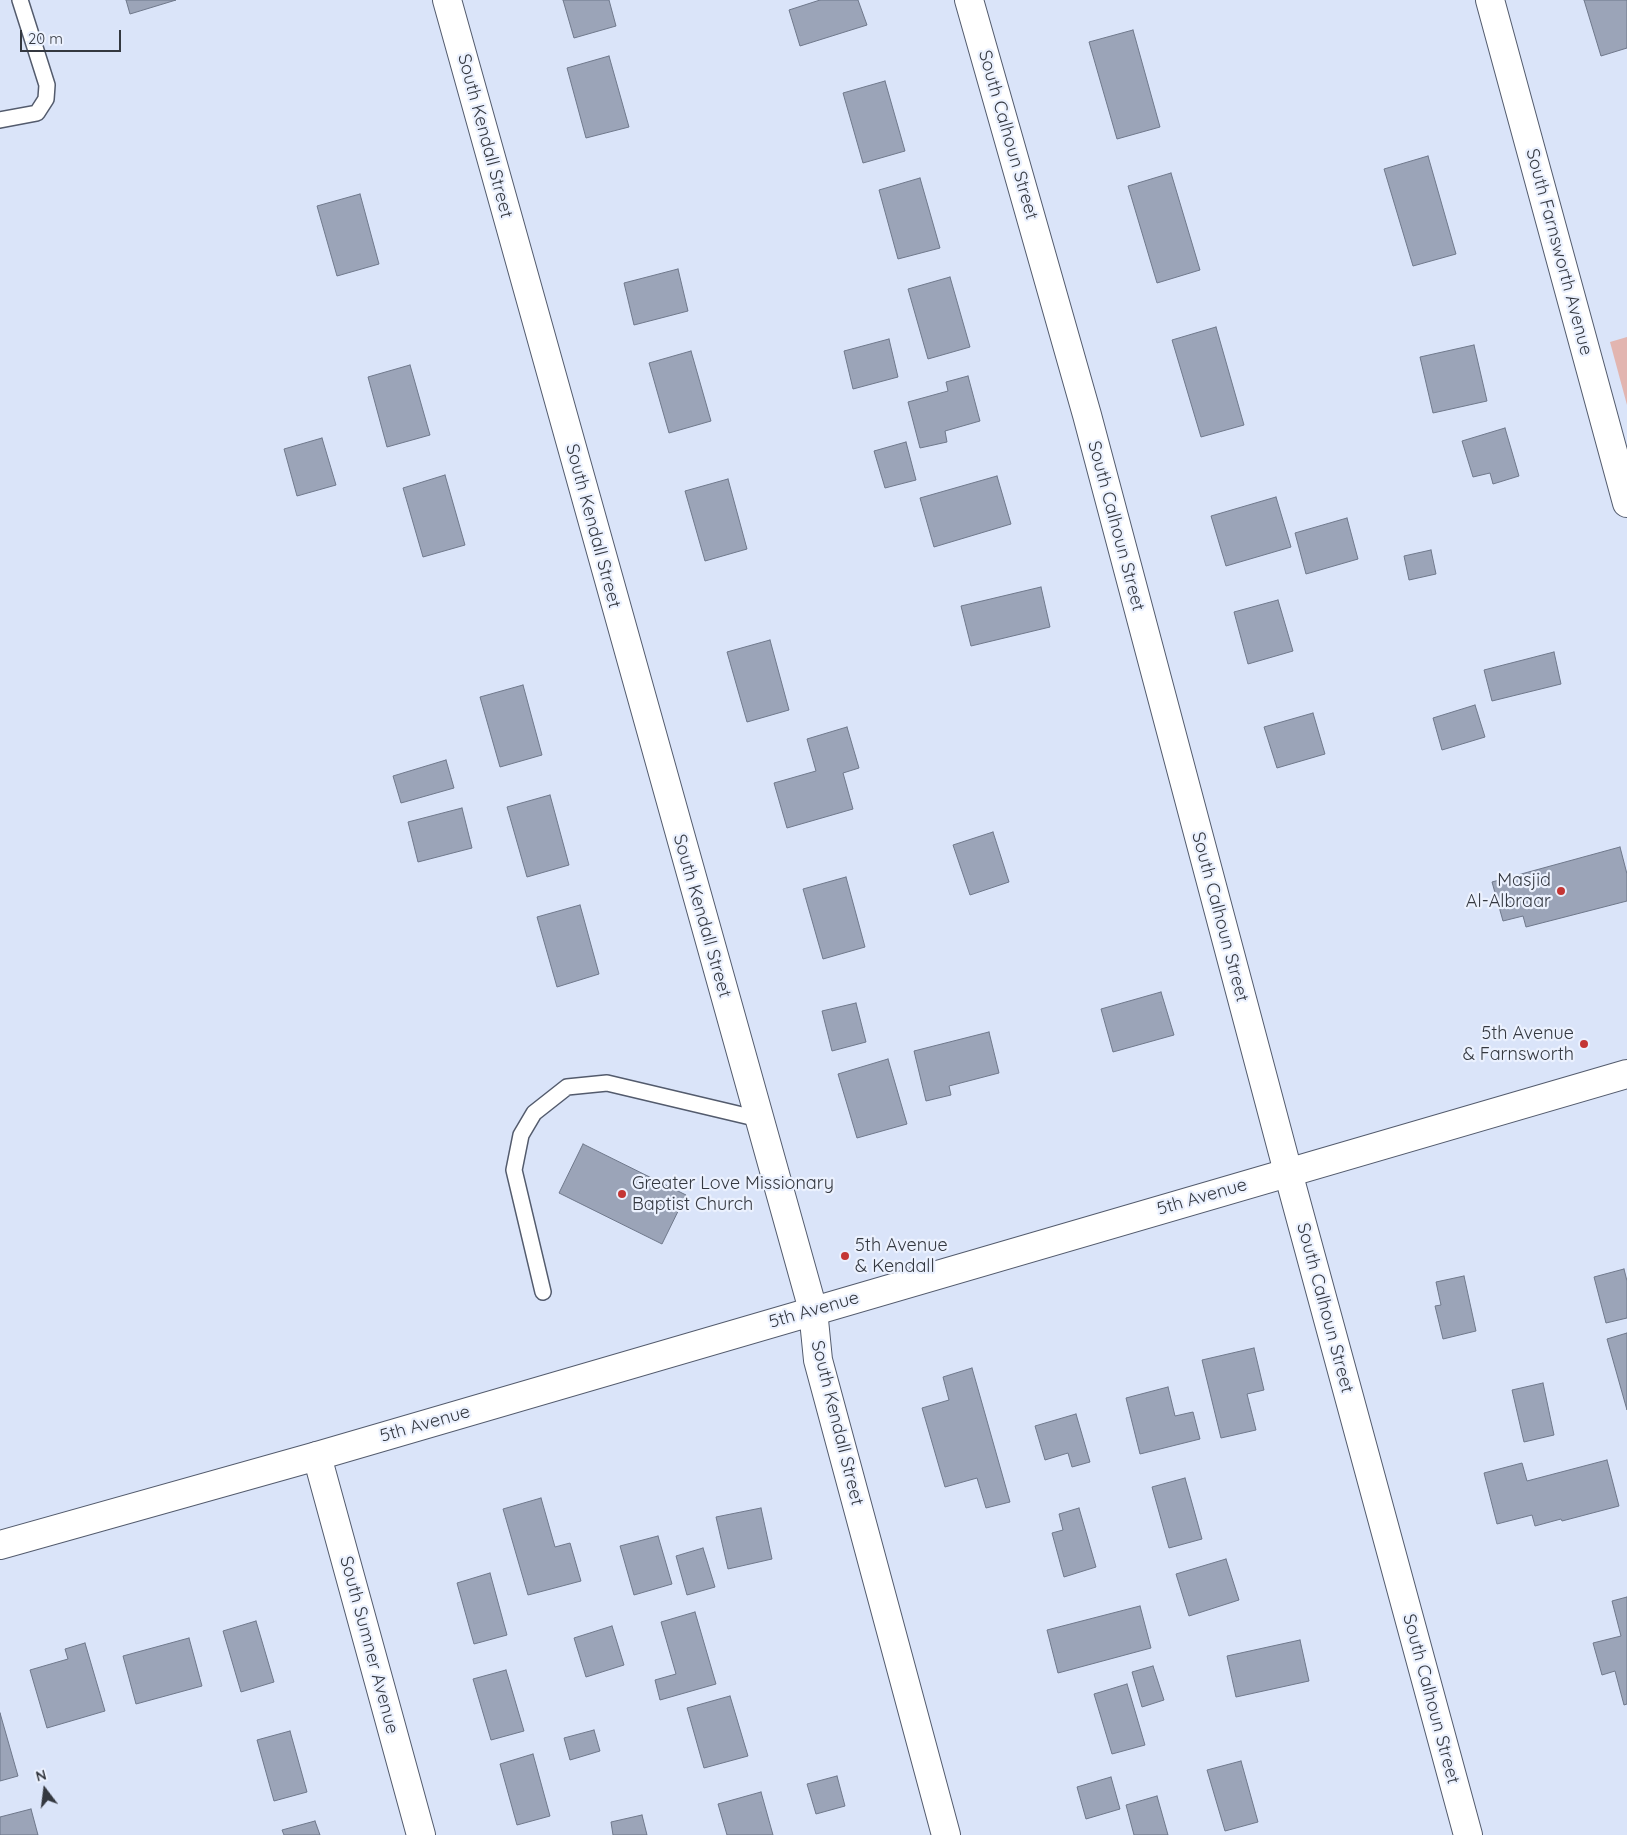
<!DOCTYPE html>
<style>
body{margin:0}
#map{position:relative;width:1627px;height:1835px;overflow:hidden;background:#dae4f9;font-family:Quicksand,sans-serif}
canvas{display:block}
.north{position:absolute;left:20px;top:1765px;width:50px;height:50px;-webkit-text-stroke:4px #ebf1fe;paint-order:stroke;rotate:345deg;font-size:14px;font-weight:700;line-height:20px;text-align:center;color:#343840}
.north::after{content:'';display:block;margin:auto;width:18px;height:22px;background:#343840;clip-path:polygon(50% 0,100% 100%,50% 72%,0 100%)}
.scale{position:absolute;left:20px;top:30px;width:101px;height:22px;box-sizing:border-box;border:2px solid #343840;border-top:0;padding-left:6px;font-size:15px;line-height:18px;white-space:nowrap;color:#343840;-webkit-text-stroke:4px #ebf1fe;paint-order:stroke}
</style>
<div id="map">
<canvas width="1627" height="1835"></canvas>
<div class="north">N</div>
<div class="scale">20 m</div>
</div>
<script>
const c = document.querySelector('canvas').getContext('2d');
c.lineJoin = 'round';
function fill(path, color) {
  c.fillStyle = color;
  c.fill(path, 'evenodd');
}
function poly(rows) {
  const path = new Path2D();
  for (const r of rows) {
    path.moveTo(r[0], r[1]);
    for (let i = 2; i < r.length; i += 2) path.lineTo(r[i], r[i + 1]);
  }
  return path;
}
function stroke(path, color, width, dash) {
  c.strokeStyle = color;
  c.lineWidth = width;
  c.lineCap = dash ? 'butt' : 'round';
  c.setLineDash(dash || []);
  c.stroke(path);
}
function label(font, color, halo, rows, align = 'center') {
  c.font = font + ' Quicksand,sans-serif';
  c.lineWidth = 4.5;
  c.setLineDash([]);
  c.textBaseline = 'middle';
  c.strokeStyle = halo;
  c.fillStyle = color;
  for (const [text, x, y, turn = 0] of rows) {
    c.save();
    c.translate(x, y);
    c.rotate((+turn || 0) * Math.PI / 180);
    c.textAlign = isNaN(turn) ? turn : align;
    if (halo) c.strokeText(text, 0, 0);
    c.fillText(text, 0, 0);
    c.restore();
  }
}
const green = poly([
 [1627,337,1627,405,1610,342]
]);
const building = poly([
 [126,0,176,0,130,14,126,0],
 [563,0,609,0,616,26,574,38,563,0],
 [820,0,858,0,867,25,800,46,789,10,820,0],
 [1584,0,1627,0,1627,48,1601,56,1584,0],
 [1133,30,1160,127,1117,139,1089,42,1133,30],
 [609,56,629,127,586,138,567,68,609,56],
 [885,81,905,151,863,163,843,93,885,81],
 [1428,156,1456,254,1413,266,1384,169,1428,156],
 [1171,173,1200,270,1157,283,1128,186,1171,173],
 [920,178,940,248,898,259,879,190,920,178],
 [360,194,379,264,337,276,317,206,360,194],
 [678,269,688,311,634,325,624,283,678,269],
 [950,277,970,347,928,359,908,289,950,277],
 [1216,327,1244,425,1201,437,1172,340,1216,327],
 [889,339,898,377,853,389,844,351,889,339],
 [1474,345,1487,401,1433,413,1420,357,1474,345],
 [691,351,711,421,669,433,649,363,691,351],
 [410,365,430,435,387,447,368,377,410,365],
 [968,376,980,421,945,431,947,442,920,448,908,402,948,391,946,382,968,376],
 [1505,428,1519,476,1493,484,1490,473,1473,477,1462,441,1505,428],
 [322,438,336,485,297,496,284,449,322,438],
 [906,442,916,480,885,488,874,451,906,442],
 [445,475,465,545,423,557,403,488,445,475],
 [997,476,1011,524,934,547,920,498,997,476],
 [728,479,747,549,705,561,685,491,728,479],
 [1276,497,1291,547,1226,566,1211,516,1276,497],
 [1347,518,1358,559,1306,574,1295,533,1347,518],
 [1431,550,1436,574,1409,580,1404,556,1431,550],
 [1041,587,1050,627,971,646,961,606,1041,587],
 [1278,600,1293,651,1248,664,1234,612,1278,600],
 [770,640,789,710,747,722,727,652,770,640],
 [1554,652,1561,684,1492,701,1484,670,1554,652],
 [523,685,542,755,500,767,480,697,523,685],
 [1475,705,1485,737,1442,750,1433,718,1475,705],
 [1313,713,1325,754,1277,768,1264,727,1313,713],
 [847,727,859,768,843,773,853,809,787,828,774,783,816,771,807,739,847,727],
 [446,760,454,788,401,803,393,776,446,760],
 [550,795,569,865,527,877,507,807,550,795],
 [462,808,472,848,418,862,408,822,462,808],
 [993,832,1009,882,970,895,953,845,993,832],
 [1620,847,1627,874,1627,901,1526,927,1523,916,1503,921,1492,882,1620,847],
 [846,877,865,947,823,959,803,889,846,877],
 [580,905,599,974,557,987,537,917,580,905],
 [1161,992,1174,1035,1113,1052,1101,1009,1161,992],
 [856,1003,866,1042,832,1051,822,1011,856,1003],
 [989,1032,999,1073,949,1086,951,1095,926,1101,914,1051,989,1032],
 [888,1059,907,1124,857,1138,838,1074,888,1059],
 [583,1144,686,1195,662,1244,559,1193,583,1144],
 [1624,1269,1627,1281,1627,1318,1606,1323,1594,1277,1624,1269],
 [1464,1276,1476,1331,1443,1339,1435,1306,1441,1305,1436,1282,1464,1276],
 [1627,1333,1627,1410,1607,1339,1627,1333],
 [1254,1348,1264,1390,1247,1394,1256,1430,1221,1438,1202,1360,1254,1348],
 [972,1368,1010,1502,986,1508,977,1478,945,1487,922,1408,949,1400,943,1377,972,1368],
 [1543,1383,1554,1435,1524,1442,1512,1390,1543,1383],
 [1168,1387,1175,1416,1193,1412,1200,1439,1140,1454,1126,1398,1168,1387],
 [1076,1414,1090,1462,1072,1467,1068,1453,1045,1460,1035,1426,1076,1414],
 [1607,1460,1619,1506,1562,1521,1561,1519,1535,1526,1532,1515,1497,1524,1484,1473,1522,1463,1527,1481,1607,1460],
 [1185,1478,1202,1539,1169,1548,1152,1487,1185,1478],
 [541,1498,555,1547,570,1543,581,1581,528,1595,503,1509,541,1498],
 [761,1508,772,1559,728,1569,716,1517,761,1508],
 [1079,1508,1096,1567,1064,1577,1052,1533,1063,1530,1059,1514,1079,1508],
 [658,1536,672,1584,634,1595,620,1546,658,1536],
 [703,1548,715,1587,687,1595,676,1556,703,1548],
 [1226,1559,1239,1600,1189,1616,1176,1574,1226,1559],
 [490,1573,507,1635,474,1644,457,1583,490,1573],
 [1627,1597,1627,1704,1624,1705,1615,1671,1602,1675,1593,1643,1621,1636,1612,1601,1627,1597],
 [1140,1606,1151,1648,1058,1673,1047,1630,1140,1606],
 [695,1612,716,1684,660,1700,655,1680,676,1674,661,1622,695,1612],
 [256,1621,274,1682,241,1692,223,1631,256,1621],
 [612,1626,624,1665,586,1677,574,1638,612,1626],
 [189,1638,202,1686,136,1704,123,1656,189,1638],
 [1300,1640,1309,1681,1236,1697,1227,1656,1300,1640],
 [85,1643,105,1711,47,1728,30,1670,68,1659,65,1649,85,1643],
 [1153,1666,1164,1700,1142,1707,1132,1672,1153,1666],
 [506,1670,524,1731,491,1740,473,1679,506,1670],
 [1127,1684,1145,1745,1112,1754,1094,1694,1127,1684],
 [730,1696,748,1756,704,1768,687,1708,730,1696],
 [0,1713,18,1776,0,1781,0,1713],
 [594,1730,600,1751,570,1760,564,1738,594,1730],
 [290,1731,307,1792,274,1801,257,1740,290,1731],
 [533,1754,550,1816,517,1825,500,1764,533,1754],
 [1241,1761,1258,1822,1225,1831,1207,1770,1241,1761],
 [837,1776,845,1806,816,1814,807,1784,837,1776],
 [1111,1777,1120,1809,1086,1819,1077,1787,1111,1777],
 [761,1792,773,1835,727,1835,718,1804,761,1792],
 [1157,1796,1168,1835,1134,1835,1126,1805,1157,1796],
 [31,1809,38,1835,0,1835,0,1817,31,1809],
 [642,1815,647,1835,613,1835,611,1822,642,1815],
 [315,1821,320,1835,284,1835,282,1830,315,1821]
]);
const service = poly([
 [0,120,37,113,46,99,47,85,20,0],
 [543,1292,514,1170,521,1135,534,1113,567,1087,607,1083,759,1119]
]);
const minor = poly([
 [447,0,813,1310,818,1360,946,1835],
 [969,0,1087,415,1288,1172,1468,1835],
 [317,1456,421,1835]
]);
const tertiary = poly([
 [1490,0,1627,503],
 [0,1545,317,1456,1627,1074]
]);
const markers = [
 [1561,891,5,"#c43634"],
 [1584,1044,5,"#c43634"],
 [622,1194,5,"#c43634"],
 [845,1256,5,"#c43634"]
];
const streetNames = [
 ["South Calhoun Street",1008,135,74],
 ["South Kendall Street",485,136,75],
 ["South Farnsworth Avenue",1559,252,75],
 ["South Kendall Street",593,526,75],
 ["South Calhoun Street",1116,526,75],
 ["South Kendall Street",702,916,74],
 ["South Calhoun Street",1220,917,75],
 ["5th Avenue",1202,1197,-16],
 ["South Calhoun Street",1325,1308,75],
 ["5th Avenue",814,1310,-16],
 ["South Kendall Street",837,1423,76],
 ["5th Avenue",425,1424,-16],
 ["South Sumner Avenue",369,1645,75],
 ["South Calhoun Street",1431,1699,75]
];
const poiNames = [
 ["Masjid",1551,881],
 ["Al-Albraar",1551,902],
 ["5th Avenue",1574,1034],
 ["& Farnsworth",1574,1055],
 ["Greater Love Missionary",632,1184,"left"],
 ["Baptist Church",632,1205,"left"],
 ["5th Avenue",855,1246,"left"],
 ["& Kendall",855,1267,"left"]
];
fill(green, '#e2b5b0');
fill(building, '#9ba4b8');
stroke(building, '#6f788b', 1);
stroke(service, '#535b6d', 18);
stroke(minor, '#535b6d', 30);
stroke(tertiary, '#535b6d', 30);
stroke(service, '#fff', 15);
stroke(minor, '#fff', 28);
stroke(tertiary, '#fff', 28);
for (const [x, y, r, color] of markers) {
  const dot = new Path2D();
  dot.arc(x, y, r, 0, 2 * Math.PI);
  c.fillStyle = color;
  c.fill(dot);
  stroke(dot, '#ebf1fe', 2);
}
label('18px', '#343840', '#ebf1fe', streetNames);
label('18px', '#343840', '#ebf1fe', poiNames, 'right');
</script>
